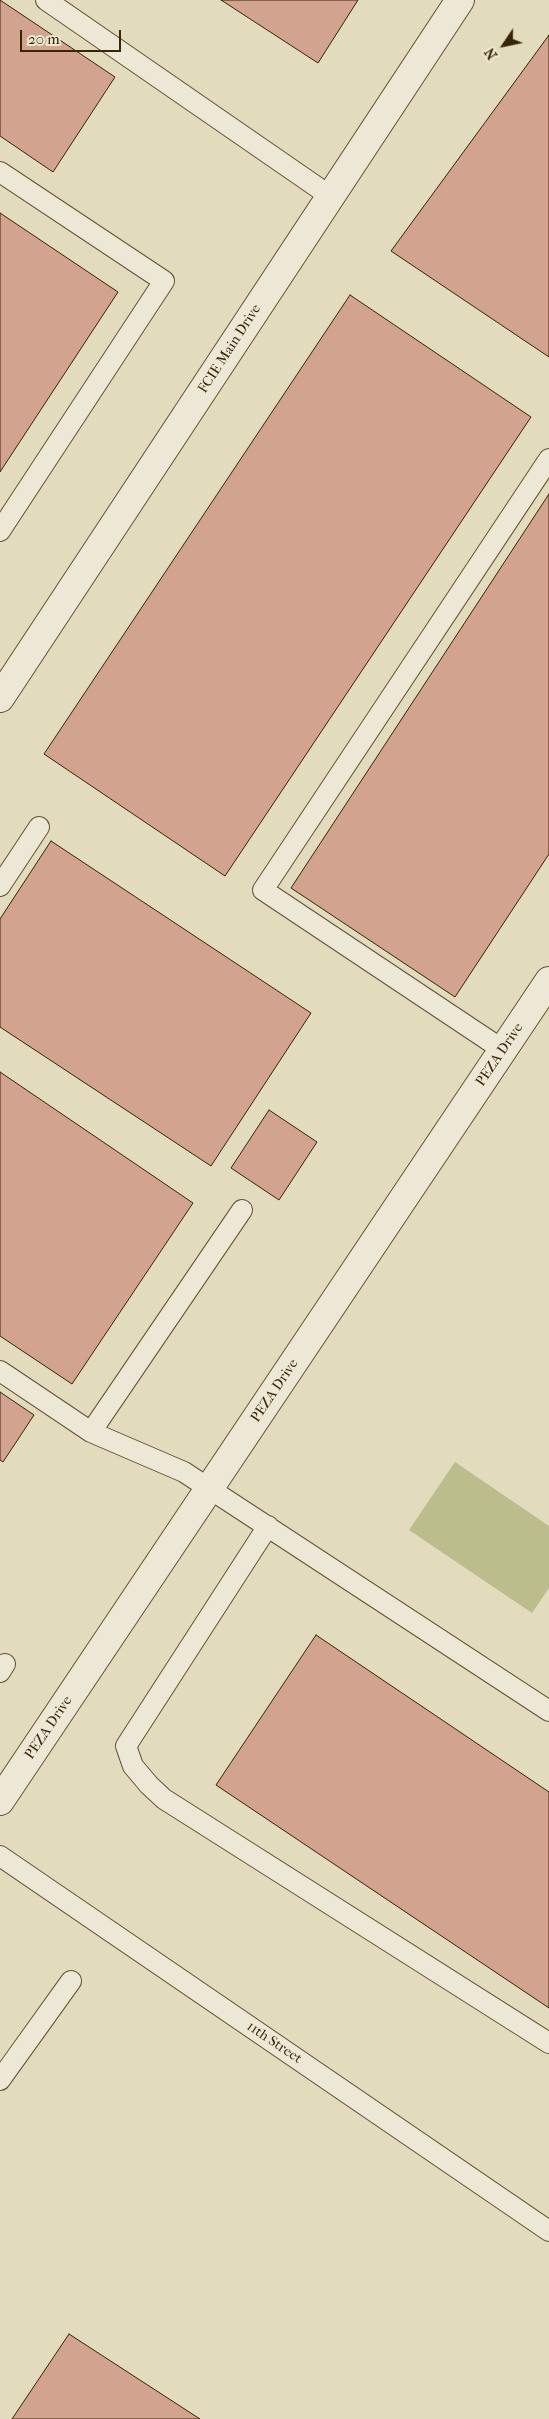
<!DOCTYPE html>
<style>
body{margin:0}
#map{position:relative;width:549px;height:2419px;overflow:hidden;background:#e3dbbe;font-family:"IM FELL French Canon",serif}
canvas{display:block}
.north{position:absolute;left:479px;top:20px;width:50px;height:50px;-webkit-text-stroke:4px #ede8d5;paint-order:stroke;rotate:236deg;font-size:14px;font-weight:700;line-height:20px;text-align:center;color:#382406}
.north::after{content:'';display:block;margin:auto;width:18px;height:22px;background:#382406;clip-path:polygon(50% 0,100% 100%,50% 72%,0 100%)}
.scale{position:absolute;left:20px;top:30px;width:101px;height:22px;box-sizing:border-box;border:2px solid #382406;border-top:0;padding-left:6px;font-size:15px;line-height:18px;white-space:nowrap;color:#382406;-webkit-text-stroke:4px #ede8d5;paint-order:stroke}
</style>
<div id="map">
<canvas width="549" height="2419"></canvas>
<div class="north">N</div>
<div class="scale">20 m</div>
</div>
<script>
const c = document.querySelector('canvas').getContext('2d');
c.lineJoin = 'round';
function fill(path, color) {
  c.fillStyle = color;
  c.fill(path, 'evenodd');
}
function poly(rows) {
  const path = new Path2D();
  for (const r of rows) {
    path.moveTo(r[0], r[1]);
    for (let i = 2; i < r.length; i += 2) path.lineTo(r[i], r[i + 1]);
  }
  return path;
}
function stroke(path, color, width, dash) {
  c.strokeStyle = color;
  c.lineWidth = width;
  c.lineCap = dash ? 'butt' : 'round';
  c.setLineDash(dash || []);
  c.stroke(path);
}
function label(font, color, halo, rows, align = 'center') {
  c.font = font + ' "IM FELL French Canon",serif';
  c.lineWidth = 4;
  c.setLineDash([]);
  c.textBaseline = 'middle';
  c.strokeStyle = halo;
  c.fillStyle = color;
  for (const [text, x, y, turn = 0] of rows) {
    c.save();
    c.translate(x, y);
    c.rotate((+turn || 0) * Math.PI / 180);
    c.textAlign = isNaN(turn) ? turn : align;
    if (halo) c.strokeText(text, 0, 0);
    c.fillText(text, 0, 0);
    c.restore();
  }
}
const green = poly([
 [455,1462,549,1526,549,1588,532,1613,409,1530]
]);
const building = poly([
 [0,0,115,77,53,172,0,136,0,0],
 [221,0,358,0,318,63,221,0],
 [549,35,549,357,391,251,549,35],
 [0,213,118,292,0,472,0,213],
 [350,295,531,417,225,876,44,754,350,295],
 [549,494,549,854,455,997,291,888,549,494],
 [51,841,311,1013,211,1166,0,1027,0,919,51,841],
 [0,1072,193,1203,72,1384,0,1336,0,1072],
 [269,1110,317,1142,279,1200,231,1168,269,1110],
 [0,1392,34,1415,3,1462,0,1460,0,1392],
 [316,1635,549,1792,549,2008,216,1785,316,1635],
 [69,2334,200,2419,12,2419,69,2334]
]);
const service = poly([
 [46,0,330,196],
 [0,172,164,281,0,531],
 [0,886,39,827],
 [503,1050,263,890,549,459],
 [0,1371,91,1432,184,1472,549,1711],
 [91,1432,242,1210],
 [268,1526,126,1746,133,1766,149,1785,164,1799,549,2043],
 [0,1672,5,1664],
 [0,1856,549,2231],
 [0,2080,71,1981]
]);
const minor = poly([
 [0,698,460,0],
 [0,1801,549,981]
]);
const streetNames = [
 ["FCIE Main Drive",230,349,-57],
 ["PEZA Drive",500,1055,-56],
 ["PEZA Drive",275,1391,-56],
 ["PEZA Drive",49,1728,-56],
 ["11th Street",274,2043,34]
];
fill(green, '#bbbe8c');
fill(building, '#d2a38f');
stroke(building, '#382406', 1);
stroke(service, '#635234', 22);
stroke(minor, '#635234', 30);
stroke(service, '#ede8d5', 20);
stroke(minor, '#ede8d5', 28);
label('14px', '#382406', '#ede8d5', streetNames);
</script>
